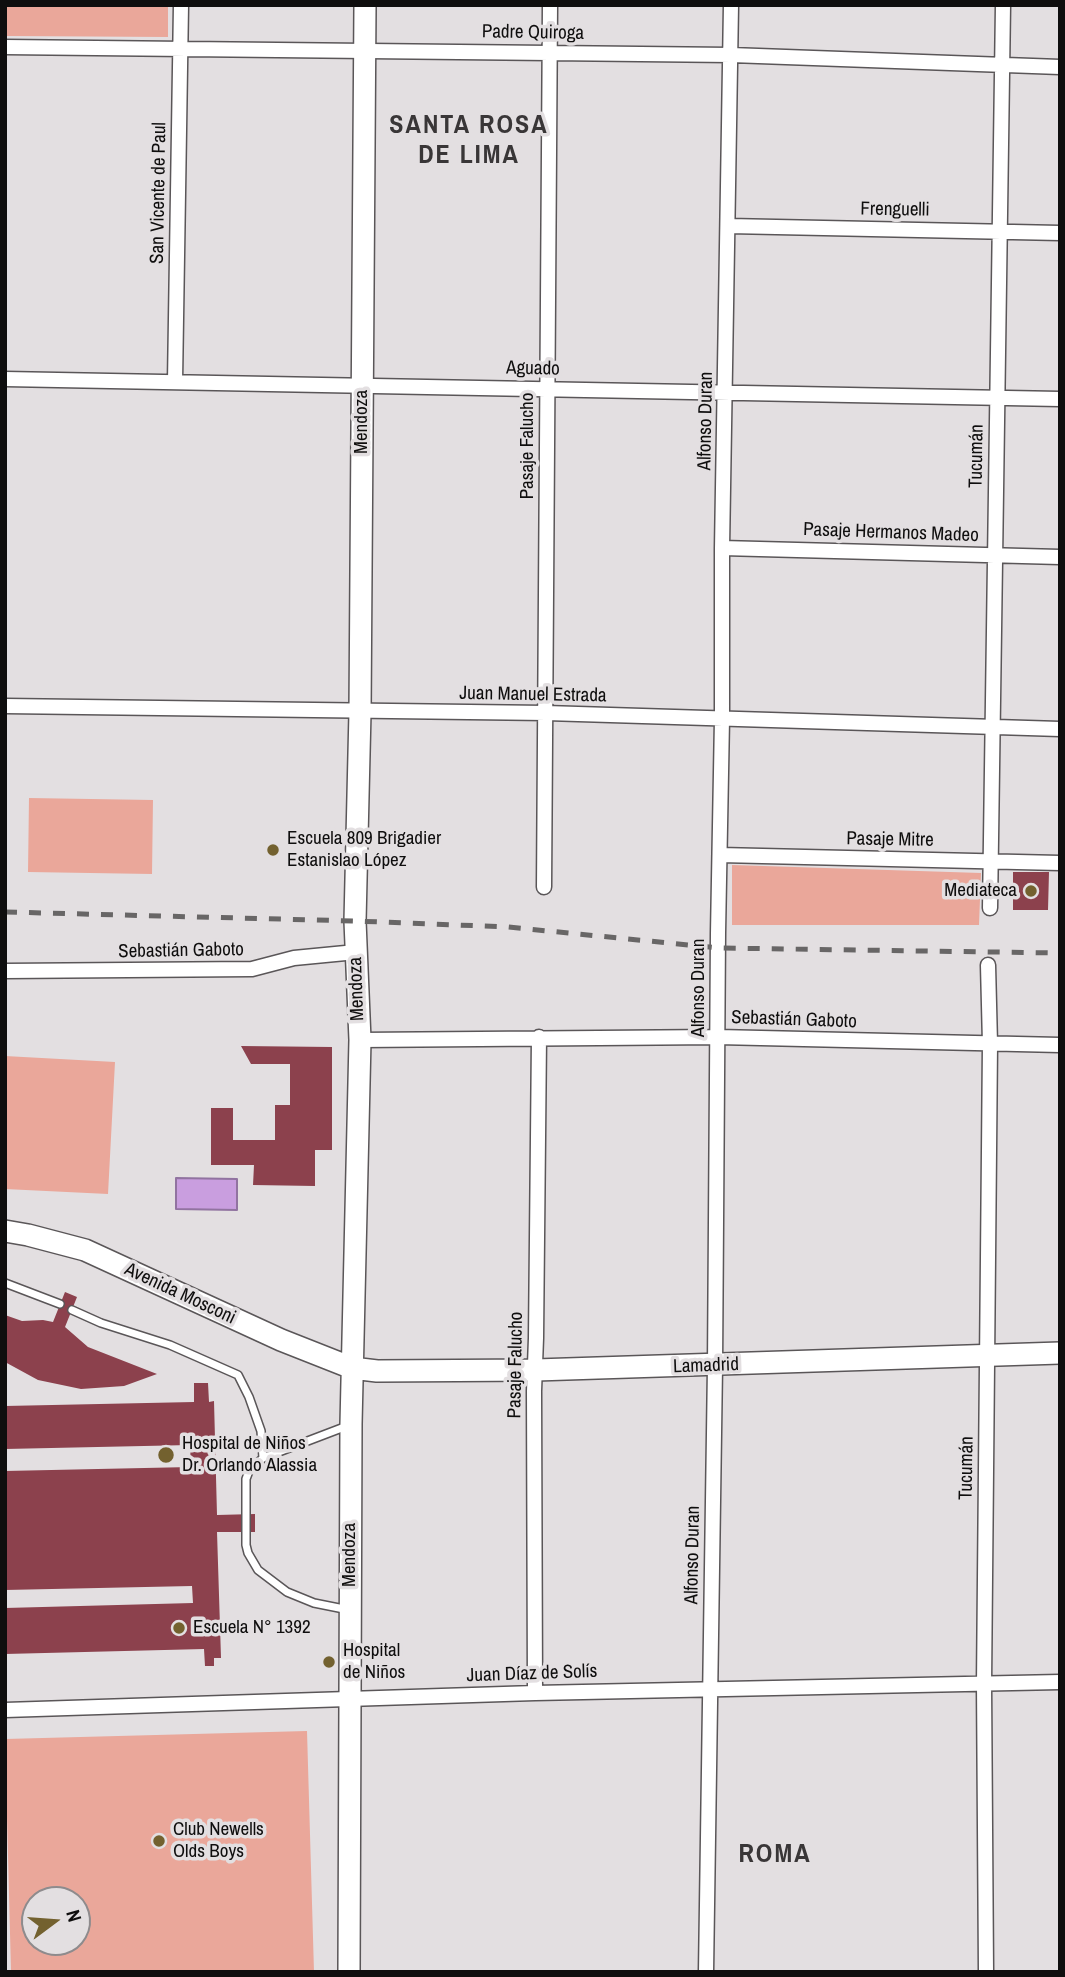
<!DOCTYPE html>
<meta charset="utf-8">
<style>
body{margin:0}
#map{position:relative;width:1065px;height:1977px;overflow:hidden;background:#e3dfe1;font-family:"Archivo Narrow",sans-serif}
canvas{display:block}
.frame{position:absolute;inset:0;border:7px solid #0f0e0e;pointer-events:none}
.north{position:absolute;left:21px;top:1886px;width:70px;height:70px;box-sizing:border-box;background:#e3dfe1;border:2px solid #8e8b8d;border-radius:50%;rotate:74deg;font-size:19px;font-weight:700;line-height:28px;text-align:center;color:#0f0e0e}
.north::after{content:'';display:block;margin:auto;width:24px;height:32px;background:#73612f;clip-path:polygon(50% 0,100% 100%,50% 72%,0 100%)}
</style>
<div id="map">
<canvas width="1065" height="1977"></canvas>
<div class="frame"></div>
<div class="north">N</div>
</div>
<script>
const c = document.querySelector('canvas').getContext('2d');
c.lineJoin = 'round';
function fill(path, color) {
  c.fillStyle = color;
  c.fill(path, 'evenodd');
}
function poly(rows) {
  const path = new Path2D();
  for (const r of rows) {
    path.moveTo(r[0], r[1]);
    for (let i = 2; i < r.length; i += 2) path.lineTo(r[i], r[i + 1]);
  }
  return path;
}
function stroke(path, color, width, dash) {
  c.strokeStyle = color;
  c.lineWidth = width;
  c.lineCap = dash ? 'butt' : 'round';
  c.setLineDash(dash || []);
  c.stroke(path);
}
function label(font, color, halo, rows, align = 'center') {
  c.font = font + ' "Archivo Narrow",sans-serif';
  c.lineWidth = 7;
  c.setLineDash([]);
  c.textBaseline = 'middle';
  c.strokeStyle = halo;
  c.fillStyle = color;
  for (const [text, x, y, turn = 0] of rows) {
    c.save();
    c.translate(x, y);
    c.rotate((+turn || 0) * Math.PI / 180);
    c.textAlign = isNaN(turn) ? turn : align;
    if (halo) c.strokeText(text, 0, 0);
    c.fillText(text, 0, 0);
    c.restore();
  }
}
const green = poly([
 [7,5,168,5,168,37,7,36],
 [29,798,153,800,152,874,28,872],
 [732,865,981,873,979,925,732,925],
 [5,1056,115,1062,108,1194,5,1189],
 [307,1731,314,1972,11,1972,5,1739],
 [35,1900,77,1900,77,1942,35,1942]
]);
const water = poly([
 [176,1178,237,1179,237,1210,176,1209,176,1178]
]);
const building = poly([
 [1013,872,1049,872,1048,910,1013,910],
 [241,1046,332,1047,332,1150,315,1150,315,1186,253,1185,254,1165,211,1165,211,1108,233,1108,233,1140,275,1140,275,1105,290,1105,290,1064,251,1064],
 [65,1292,77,1297,65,1327,88,1347,157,1374,124,1386,81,1389,38,1380,5,1362,5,1315,22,1321,43,1320,53,1322],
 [194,1383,208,1383,209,1402,214,1401,217,1515,255,1514,255,1532,217,1532,221,1658,214,1658,214,1666,205,1666,204,1649,5,1654,5,1608,193,1603,192,1586,5,1590,5,1471,191,1467,190,1445,5,1449,5,1406,194,1402]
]);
const lane = poly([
 [5,1283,60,1304],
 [72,1310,101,1323,170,1345,238,1375,249,1397,261,1431,263,1458],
 [347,1426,263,1458,249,1471,246,1479,246,1545,248,1553,258,1570,287,1592,314,1603,349,1610]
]);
const street = poly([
 [5,47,731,55,1060,67],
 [729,226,1060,233],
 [5,379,1060,399],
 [175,381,181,5],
 [722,548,1060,557],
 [5,706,546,713,1060,729],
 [720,855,1060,863],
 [544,887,550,5],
 [990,908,1003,5],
 [5,971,252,969,294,958,356,952],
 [360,1040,718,1037,1060,1045],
 [535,1693,534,1391,536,1338,539,1037],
 [5,1710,535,1693,1060,1682],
 [706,1972,715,1366,718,933,722,719,722,548,731,5],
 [986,1972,984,1684,990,1044,988,965]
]);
const secondary = poly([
 [5,1231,28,1235,85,1250,281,1340,352,1368,377,1371,536,1370,1060,1353],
 [349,1972,351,1424,360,1040,355,921,360,712,365,5]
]);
const rail = poly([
 [5,912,355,921,508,927,719,948,1060,953]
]);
const markers = [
 [273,850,7,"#73612f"],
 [1031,891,7,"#73612f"],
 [166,1455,9,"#73612f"],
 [179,1628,7,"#73612f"],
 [329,1662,7,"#73612f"],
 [159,1841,7,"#73612f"]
];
const streetNames = [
 ["Padre Quiroga",533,33,1],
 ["San Vicente de Paul",159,193,-89],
 ["Frenguelli",895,210,1],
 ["Aguado",533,369,1],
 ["Alfonso Duran",706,421,-89],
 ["Mendoza",362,422,-90],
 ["Pasaje Falucho",528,446,-90],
 ["Tucumán",977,456,-89],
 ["Pasaje Hermanos Madeo",891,533,2],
 ["Juan Manuel Estrada",533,695,1],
 ["Pasaje Mitre",890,840,1],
 ["Sebastián Gaboto",181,951,-1],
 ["Alfonso Duran",699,988,-90],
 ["Mendoza",357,989,-92],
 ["Sebastián Gaboto",794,1020,2],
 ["Avenida Mosconi",180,1294,25],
 ["Pasaje Falucho",516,1365,-89],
 ["Lamadrid",706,1366,-2],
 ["Tucumán",967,1468,-89],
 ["Mendoza",350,1555,-90],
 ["Alfonso Duran",693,1555,-89],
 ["Juan Díaz de Solís",532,1674,-2]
];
const poiNames = [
 ["Escuela 809 Brigadier",287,839],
 ["Estanislao López",287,861],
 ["Mediateca",1017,891,"right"],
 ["Hospital de Niños",182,1444],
 ["Dr. Orlando Alassia",182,1466],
 ["Escuela N° 1392",193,1628],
 ["Hospital",343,1651],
 ["de Niños",343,1673],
 ["Club Newells",173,1830],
 ["Olds Boys",173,1852]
];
const districtNames = [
 ["SANTA ROSA",469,126],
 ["DE LIMA",469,156],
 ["ROMA",775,1855]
];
fill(green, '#eaa79a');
fill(water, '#c99edf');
stroke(water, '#9173a0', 2);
fill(building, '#8c414d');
stroke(lane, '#5a5658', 10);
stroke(street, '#5a5658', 17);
stroke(secondary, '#5a5658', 24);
stroke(lane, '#fff', 7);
stroke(street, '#fff', 14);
stroke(secondary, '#fff', 21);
stroke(rail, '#686666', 5, [12, 12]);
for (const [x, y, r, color] of markers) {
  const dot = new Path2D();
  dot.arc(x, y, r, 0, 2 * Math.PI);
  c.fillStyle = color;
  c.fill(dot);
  stroke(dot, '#e3dfe1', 2.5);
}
label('19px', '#0f0e0e', '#e3dfe1', streetNames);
label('19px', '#0f0e0e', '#e3dfe1', poiNames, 'left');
c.letterSpacing = '2px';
label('bold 26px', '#393637', '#e3dfe1', districtNames);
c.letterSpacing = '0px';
</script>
